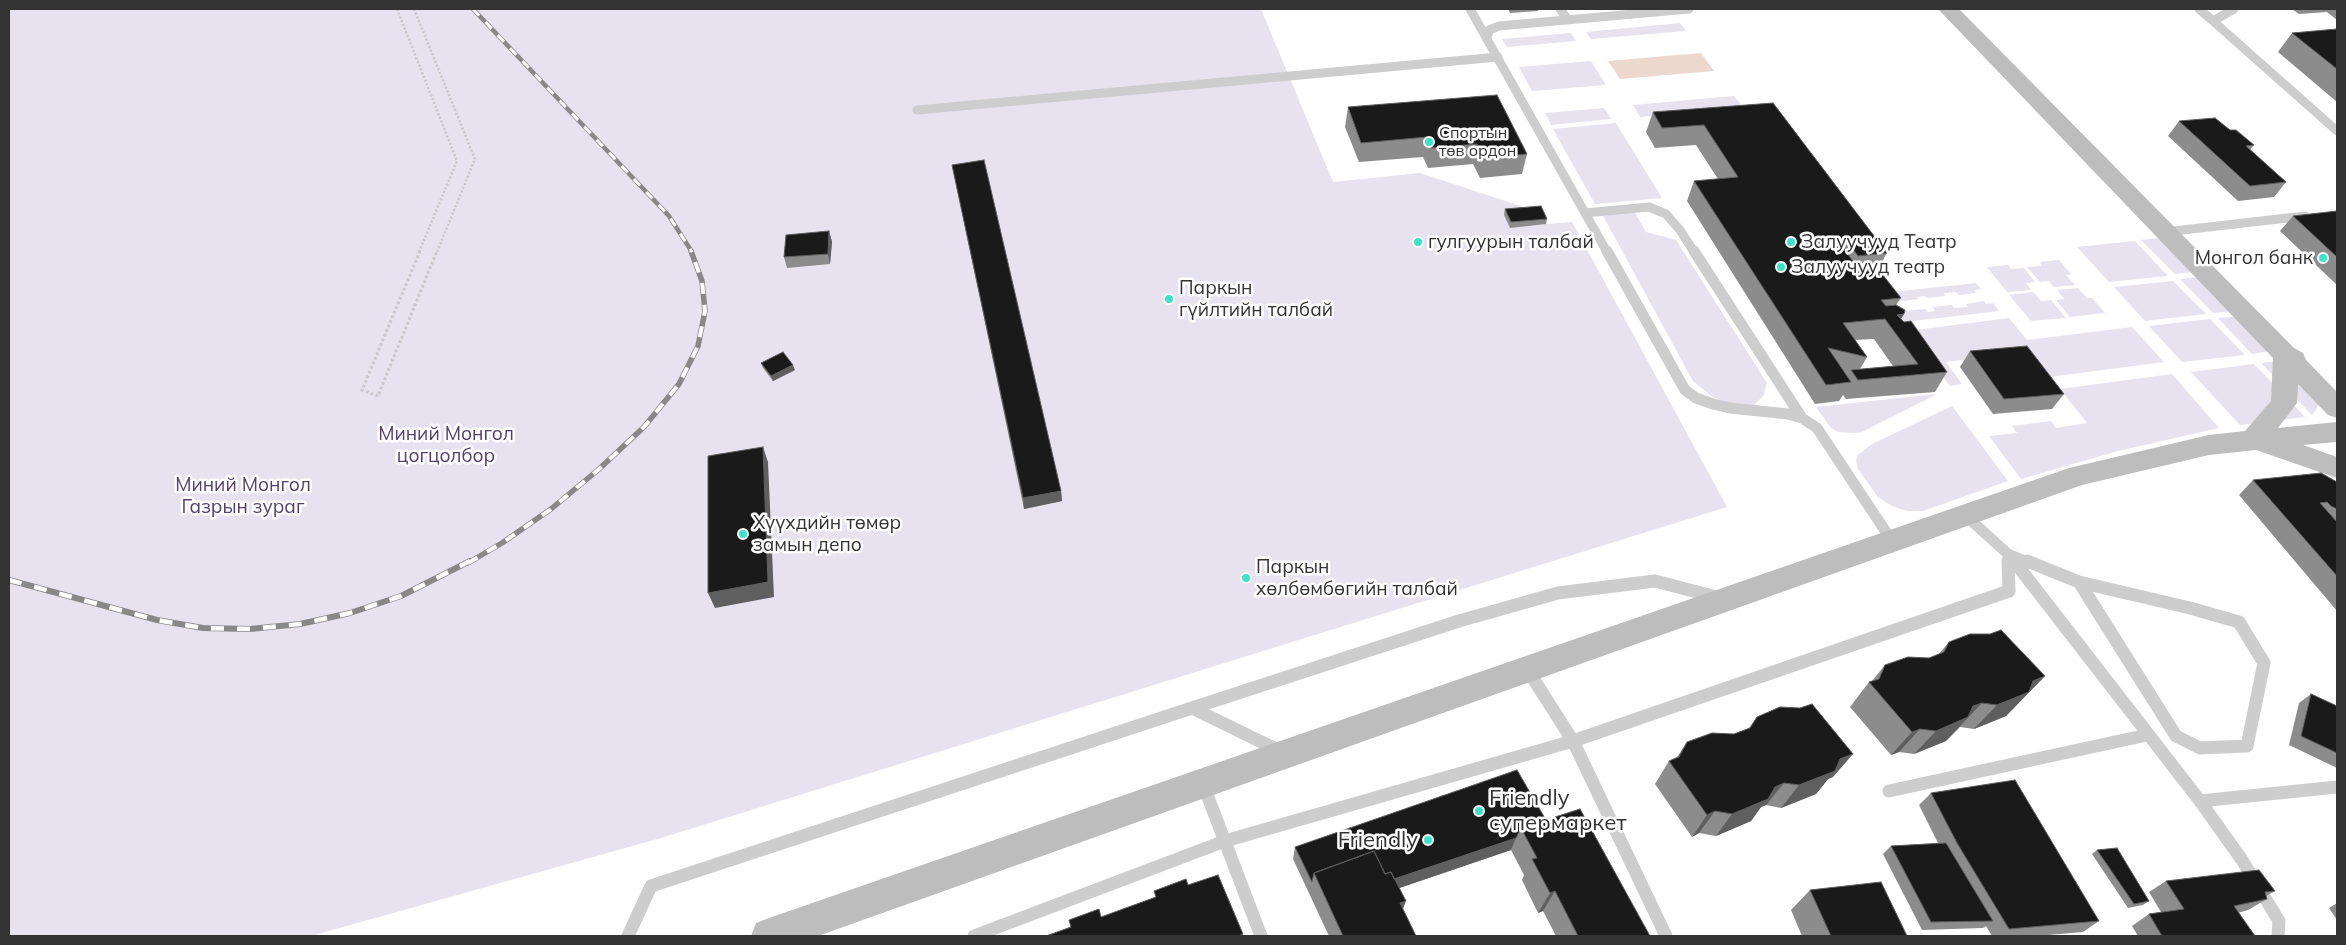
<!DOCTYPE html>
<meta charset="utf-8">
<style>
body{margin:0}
#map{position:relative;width:2346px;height:945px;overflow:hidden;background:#fff;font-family:Mulish,sans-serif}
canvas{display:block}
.frame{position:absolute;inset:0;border:10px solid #333;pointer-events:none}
</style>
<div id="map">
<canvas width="2346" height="945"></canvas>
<div class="frame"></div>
</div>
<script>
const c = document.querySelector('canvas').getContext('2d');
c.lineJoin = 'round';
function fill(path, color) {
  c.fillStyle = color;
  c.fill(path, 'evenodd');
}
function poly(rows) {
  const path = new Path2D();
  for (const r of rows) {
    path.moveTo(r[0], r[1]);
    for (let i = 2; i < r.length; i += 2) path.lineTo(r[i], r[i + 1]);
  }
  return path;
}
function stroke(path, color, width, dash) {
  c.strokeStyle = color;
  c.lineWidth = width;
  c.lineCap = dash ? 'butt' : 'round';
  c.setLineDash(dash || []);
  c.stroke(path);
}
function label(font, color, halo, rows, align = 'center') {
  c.font = font + ' Mulish,sans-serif';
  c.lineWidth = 5;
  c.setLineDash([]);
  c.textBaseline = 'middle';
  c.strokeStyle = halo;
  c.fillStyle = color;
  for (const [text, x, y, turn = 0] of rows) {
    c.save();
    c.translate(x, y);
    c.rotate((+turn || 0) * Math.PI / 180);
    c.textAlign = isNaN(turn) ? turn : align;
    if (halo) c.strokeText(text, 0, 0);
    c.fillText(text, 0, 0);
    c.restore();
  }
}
const green = poly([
 [9,9,1261,9,1333,182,1420,173,1539,212,1546,224,1572,222,1727,507,661,838,311,936,9,936],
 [1680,23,1686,31,1591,39,1586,32],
 [1571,33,1576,41,1507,47,1502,39],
 [1591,61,1606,85,1532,91,1519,67],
 [1734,96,1743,107,1640,117,1633,105],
 [1604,108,1611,119,1551,125,1545,113],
 [1616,123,1662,198,1595,204,1553,129],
 [1634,211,1646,232,1676,240,1767,383,1763,396,1754,405,1736,407,1714,398,1693,381,1602,214],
 [2159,238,2194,272,2175,274,2141,240],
 [2135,241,2168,276,2109,282,2077,247],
 [2059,260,2071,274,2066,275,2075,285,2054,287,2049,281,2040,282,2027,267,2042,266,2040,262],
 [2008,265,2011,269,2024,268,2035,282,2026,283,2031,290,2007,292,1987,267],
 [2203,277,2236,311,2213,313,2180,279],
 [2173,281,2206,314,2145,321,2114,287],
 [1976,283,1981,289,1975,290,1976,293,1959,295,1956,292,1944,293,1945,296,1927,298,1925,296,1917,297,1918,299,1896,302,1883,293],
 [2078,288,2087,298,2092,298,2105,313,2070,317,2056,300,2064,299,2057,290],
 [2033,292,2041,301,2051,300,2066,318,2031,321,2009,295],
 [1984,301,1986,304,1993,303,1999,311,1905,322,1900,315,1906,314,1904,311,1925,309,1928,312,1935,311,1933,307,1952,305,1954,308,1968,307,1966,304],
 [2241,316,2276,350,2252,354,2218,318],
 [2009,318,2027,340,2132,327,2164,362,2049,377,2027,352,1946,362,1962,384,1950,386,1908,331],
 [2210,319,2245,355,2182,362,2149,326],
 [2285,360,2319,405,2312,415,2261,363],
 [2254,364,2305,417,2240,425,2191,372],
 [2172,374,2219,428,2118,451,2021,479,1989,436,2017,433,2012,426,2051,421,2056,428,2087,423,2060,389],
 [1937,394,1862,432,1854,433,1838,432,1831,428,1816,407],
 [1952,406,2008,481,1923,511,1907,511,1892,506,1878,497,1858,469,1856,461,1858,455,1872,444]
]);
const water = poly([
 [1701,53,1714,71,1620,79,1608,61]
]);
const pathFar1 = poly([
 [397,9,457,161,419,252],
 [414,9,475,159,437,252]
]);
const path = poly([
 [420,251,362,390,378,396,437,251]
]);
const laneFar2 = poly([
 [1470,9,1607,252],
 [1560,9,1568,20],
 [2199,9,2213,21],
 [2234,9,2213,21,2337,131],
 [1487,39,1489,30,1499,26,1689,9],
 [917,110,1498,57],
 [1585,213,1649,207,1666,214,1680,230,1694,252],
 [2165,232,2305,216]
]);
const laneFar1 = poly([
 [1607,251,1685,390,1696,398,1713,404,1730,408,1788,414,1802,418,1817,428,1892,541],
 [1694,251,1802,418],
 [1965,515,2008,554,2030,563],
 [2008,554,2008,563],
 [2009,555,2015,563]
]);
const lane = poly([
 [2014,561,2200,801,2242,860,2279,921,2278,936],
 [2027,561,2079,582],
 [2079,582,2190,608,2239,622,2264,663,2247,746,2200,748,2176,736,2079,582],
 [1527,669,1573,741,2009,591,2008,561],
 [1192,708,1459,621,1558,593,1655,581,1720,598],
 [1203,784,1261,936],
 [1889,791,2147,735],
 [2200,801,2337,787],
 [628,936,651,886,1192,708,1282,752],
 [974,936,1225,841,1573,741,1666,936]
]);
const secondary = poly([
 [1938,9,1959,9,2294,348,2303,353,2306,360,2337,392,2337,418,2328,415,2298,384,2297,403,2278,428,2337,422,2337,442,2303,445,2337,457,2337,478,2256,450,2209,455,2082,485,818,936,751,936,756,923,769,918,2069,468,2209,435,2245,431,2271,401,2273,358,1938,9]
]);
const railFar2 = poly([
 [473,9,669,216,692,252]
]);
const railFar1 = poly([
 [468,563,502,543,551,509,598,470,644,427,679,384,698,346,705,311,702,281,691,251]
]);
const rail = poly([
 [9,580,157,620,203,628,250,629,300,624,350,613,401,596,470,561]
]);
const wall = poly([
 [1508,9,1539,9,1538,11,1510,13],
 [2292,9,2337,9,2337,20,2327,12,2299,14],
 [2337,29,2337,102,2278,52,2292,33],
 [1773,103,1887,253,1877,270,1901,298,1896,305,1901,319,1947,372,1935,392,1846,399,1843,395,1839,401,1815,404,1687,201,1694,181,1718,179,1696,145,1655,148,1646,132,1653,112],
 [1874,339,1893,366,1860,369,1867,357,1855,340],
 [1348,107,1527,154,1522,174,1480,178,1473,164,1428,168,1423,157,1359,162,1345,127],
 [2179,121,2230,130,2254,145,2250,150,2286,182,2274,197,2238,201,2168,136],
 [952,165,1061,491,1062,501,1024,509],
 [1505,209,1547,219,1546,224,1510,228,1504,215],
 [2337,211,2337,285,2280,231,2293,216],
 [829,231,832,242,830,264,787,268,784,257],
 [1970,351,2064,394,2052,409,1993,414,1960,367],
 [761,363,795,370,773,381,763,368],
 [2253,480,2337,482,2337,611,2239,495],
 [1949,642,2045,676,2006,716,1974,729,1960,727,1946,741,1914,754,1899,752,1891,755,1850,707,1869,682,1872,681,1885,665,1929,658,1938,655],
 [2311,694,2337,706,2337,768,2289,745,2299,703],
 [1757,717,1833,777,1828,779,1816,794,1781,808,1766,805,1761,807,1751,821,1716,836,1699,833,1692,837,1655,784,1669,761,1677,757,1687,742,1734,734,1749,728],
 [1931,793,2099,921,2083,932,2036,936,1992,936,1986,926,1983,928,1922,930,1883,854,1891,846,1938,843,1919,805],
 [1546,820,1650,936,1556,936,1543,911,1538,913,1522,880,1524,875,1511,850,1399,888,1403,909,1416,936,1329,936,1293,859,1295,847],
 [2097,850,2149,901,2143,905,2128,908,2092,854],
 [2166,881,2275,891,2266,896,2267,899,2248,910,2238,913,2255,936,2138,936,2132,926,2149,914,2161,912,2149,892],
 [1810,890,1907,936,1802,936,1791,910],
 [2337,903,2337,920,2329,908]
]);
const shadedWall = poly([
 [829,231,832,242,830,264,828,254],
 [1904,314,1894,331,1897,315],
 [793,365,795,370,773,381,771,376],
 [763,447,768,462,774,597,715,608,708,593],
 [1061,491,1062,501,1024,509,1023,498],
 [2045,676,2006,716,1974,729,1997,705,2033,681],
 [1982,703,1946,741,1914,754,1936,731,1973,706],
 [1920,729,1899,752,1891,755,1912,732],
 [1853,754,1833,777,1828,779,1816,794,1781,808,1799,785,1840,759],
 [1784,783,1766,805,1761,807,1751,821,1716,836,1732,814,1775,787],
 [1715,811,1699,833,1692,837,1707,815],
 [1516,838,1511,850,1379,895,1382,883],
 [1555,891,1543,911,1538,913,1550,893],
 [1406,901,1398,922,1400,903]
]);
const building = poly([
 [2337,29,2337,69,2292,33,2337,29],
 [1497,95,1527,154,1484,158,1477,144,1431,148,1427,137,1361,143,1348,107,1497,95],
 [1773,103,1887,253,1858,256,1847,241,1838,241,1861,272,1879,270,1901,298,1881,300,1886,306,1896,305,1905,310,1904,314,1897,315,1904,322,1911,321,1947,372,1858,380,1851,370,1918,364,1885,319,1843,323,1867,357,1828,348,1851,382,1826,385,1694,181,1738,177,1704,125,1662,128,1653,112,1773,103],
 [2215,118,2230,130,2236,130,2254,145,2246,146,2286,182,2250,186,2179,121,2215,118],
 [984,160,1061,491,1023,498,952,165,984,160],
 [1541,206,1547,219,1511,222,1505,209,1541,206],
 [2337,211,2337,257,2293,216,2337,211],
 [829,231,828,254,784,257,786,235,829,231],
 [2027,346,2064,394,2004,399,1970,351,2027,346],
 [783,352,793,365,771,376,761,363,783,352],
 [763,447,768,582,708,593,708,456,763,447],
 [2321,473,2337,482,2337,509,2331,506,2327,502,2320,503,2337,522,2337,576,2253,480,2321,473],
 [2001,630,2045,676,2033,681,2029,692,1997,705,1982,703,1973,706,1968,717,1936,731,1920,729,1912,732,1869,682,1879,679,1885,665,1908,657,1929,658,1944,652,1949,642,1970,634,1990,634,2001,630],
 [2311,694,2337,706,2337,753,2301,736,2311,694],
 [1812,704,1853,754,1840,759,1835,771,1799,785,1784,783,1775,787,1768,799,1732,814,1715,811,1707,815,1669,761,1679,757,1687,742,1712,733,1734,734,1750,728,1757,717,1780,707,1800,708,1812,704],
 [1517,770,1546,820,1521,828,1516,838,1394,879,1391,872,1385,874,1374,851,1314,873,1312,882,1295,847,1517,770],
 [2015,780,2099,921,2009,929,1957,843,1931,793,2015,780],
 [1580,809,1650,936,1578,936,1555,891,1550,893,1532,859,1537,858,1521,828,1580,809],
 [1946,843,1993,921,1931,922,1891,846,1946,843],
 [2117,848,2149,901,2134,904,2097,850,2117,848],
 [1374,851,1385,874,1391,872,1406,901,1400,903,1416,936,1343,936,1314,873,1374,851],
 [2259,870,2275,891,2265,892,2267,899,2234,906,2255,936,2162,936,2149,914,2184,909,2166,881,2259,870],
 [1218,875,1243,934,1238,936,1046,936,1071,927,1069,920,1099,909,1101,917,1156,897,1154,891,1186,879,1188,885,1218,875],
 [1881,882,1907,936,1831,936,1810,890,1881,882]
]);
const markers = [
 [1429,142,5,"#3ae4c9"],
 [1418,242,5,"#3ae4c9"],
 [1791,242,5,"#3ae4c9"],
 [2323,258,5,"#3ae4c9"],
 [1781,267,5,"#3ae4c9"],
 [1169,299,5,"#3ae4c9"],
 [743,534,5,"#3ae4c9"],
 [1246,578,5,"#3ae4c9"],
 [1479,811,5,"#3ae4c9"],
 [1428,840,5,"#3ae4c9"]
];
const farPoinames = [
 ["Спортын",1439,133],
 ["төв ордон",1439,151]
];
const poiNames = [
 ["гулгуурын талбай",1428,242],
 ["Залуучууд Театр",1801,242],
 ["Монгол банк",2313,258,"right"],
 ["Залуучууд театр",1791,267],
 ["Паркын",1179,288],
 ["гүйлтийн талбай",1179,310],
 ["Хүүхдийн төмөр",753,523],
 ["замын депо",753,545],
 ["Паркын",1256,567],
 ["хөлбөмбөгийн талбай",1256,589]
];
const parkNames = [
 ["Миний Монгол",446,434],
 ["цогцолбор",446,456],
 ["Миний Монгол",243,485],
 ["Газрын зураг",243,507]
];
const nearPoinames = [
 ["Friendly",1489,798],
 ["супермаркет",1489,823],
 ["Friendly",1418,840,"right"]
];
fill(green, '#e6e2ef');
fill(water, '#edd8cf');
stroke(pathFar1, '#c7c7c7', 2.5, [2, 2]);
stroke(path, '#c7c7c7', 3, [2.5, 2.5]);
stroke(laneFar2, '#cdcdcd', 9);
stroke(laneFar1, '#cdcdcd', 11);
stroke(lane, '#cdcdcd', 13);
fill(secondary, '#bdbdbd');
stroke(railFar2, '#888', 4.5);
stroke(railFar1, '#888', 5.5);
stroke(rail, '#888', 6);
stroke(railFar2, '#fff', 3, [9]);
stroke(railFar1, '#fff', 4, [11]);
stroke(rail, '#fff', 4.5, [13]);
fill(wall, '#8c8c8c');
fill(shadedWall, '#5f5f5f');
fill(building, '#1a1a1a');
stroke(building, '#5f5f5f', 1);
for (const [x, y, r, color] of markers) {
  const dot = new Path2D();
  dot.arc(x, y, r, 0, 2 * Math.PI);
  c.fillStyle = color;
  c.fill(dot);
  stroke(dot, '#fff', 2);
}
label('16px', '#333', '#fff', farPoinames, 'left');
label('19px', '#333', '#fff', poiNames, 'left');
label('19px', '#543f6f', '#fff', parkNames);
label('22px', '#333', '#fff', nearPoinames, 'left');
</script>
